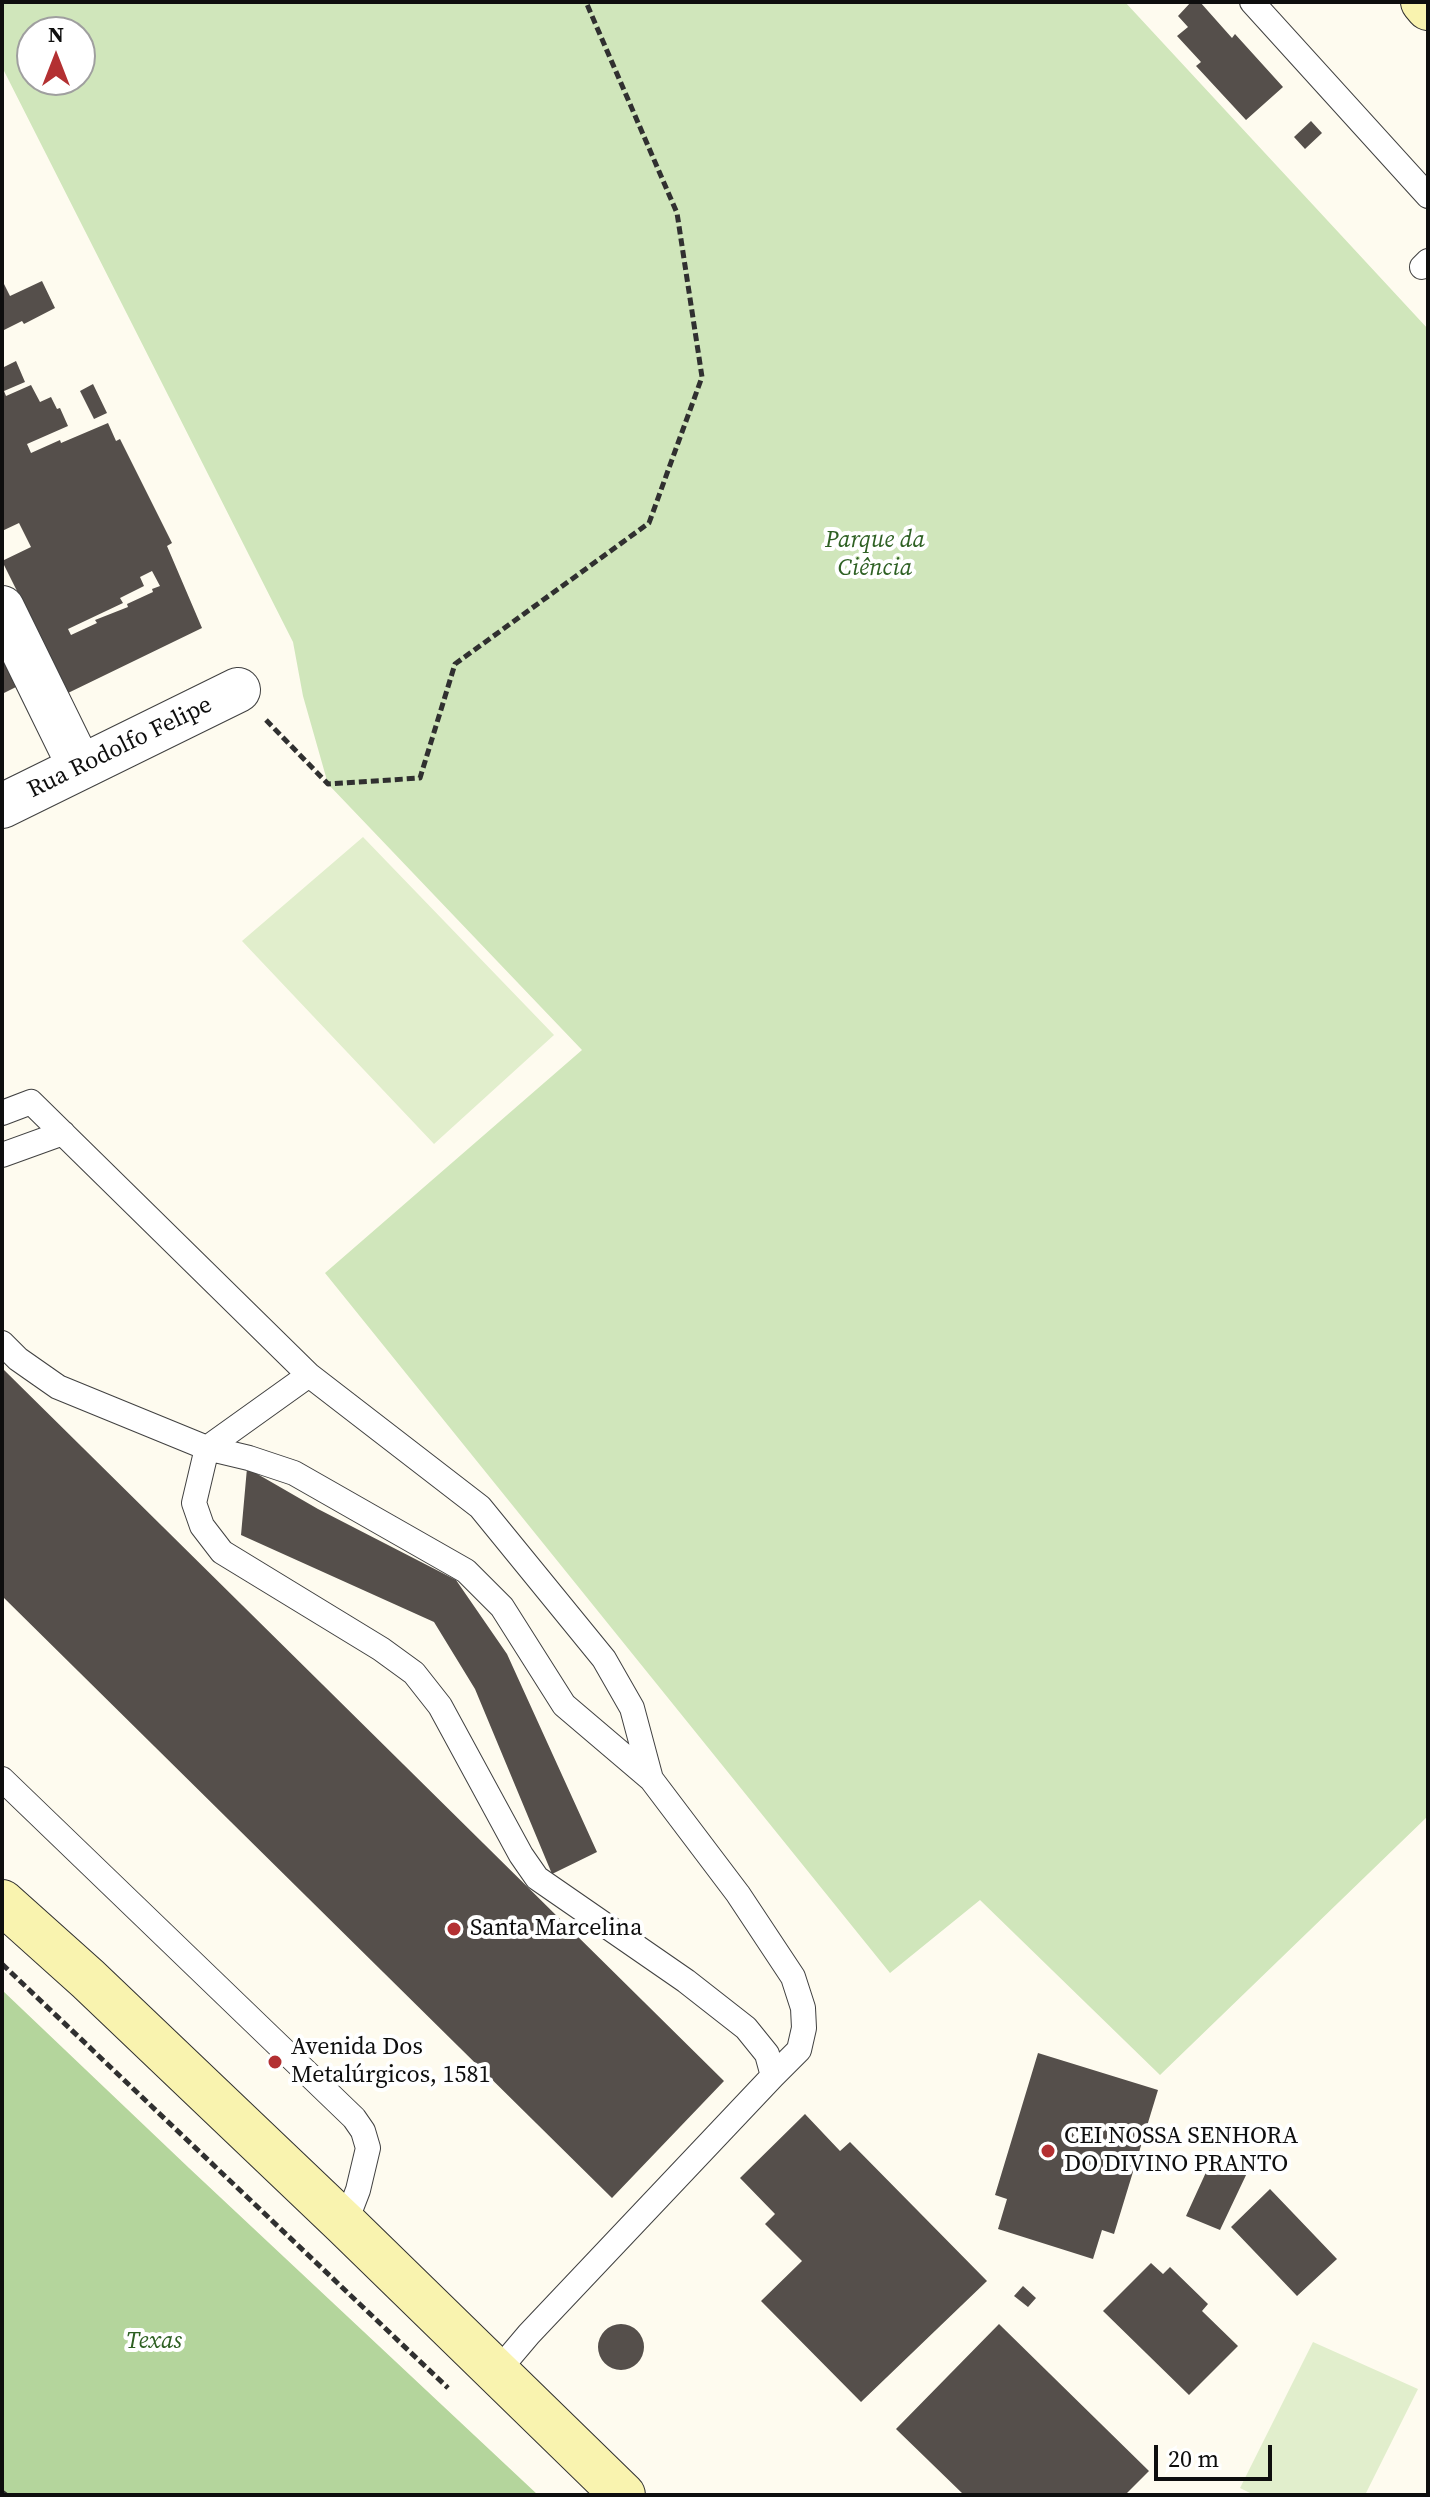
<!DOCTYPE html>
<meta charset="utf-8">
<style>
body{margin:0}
#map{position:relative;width:1430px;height:2497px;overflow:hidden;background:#fefbef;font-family:"Source Serif 4",serif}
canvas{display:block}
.frame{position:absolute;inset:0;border:4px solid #0e0e0e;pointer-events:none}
.north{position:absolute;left:16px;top:16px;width:80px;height:80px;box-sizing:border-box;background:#fff;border:2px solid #9f9f9f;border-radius:50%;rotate:0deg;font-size:22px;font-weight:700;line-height:32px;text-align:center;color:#0e0e0e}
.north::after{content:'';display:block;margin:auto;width:28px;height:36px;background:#b33032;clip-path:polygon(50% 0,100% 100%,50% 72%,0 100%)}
.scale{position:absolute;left:1154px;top:2445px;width:118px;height:36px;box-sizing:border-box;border:4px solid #0e0e0e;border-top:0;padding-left:10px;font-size:24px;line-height:28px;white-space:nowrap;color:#0e0e0e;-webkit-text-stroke:6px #fff;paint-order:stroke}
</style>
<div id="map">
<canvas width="1430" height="2497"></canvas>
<div class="frame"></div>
<div class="north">N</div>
<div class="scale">20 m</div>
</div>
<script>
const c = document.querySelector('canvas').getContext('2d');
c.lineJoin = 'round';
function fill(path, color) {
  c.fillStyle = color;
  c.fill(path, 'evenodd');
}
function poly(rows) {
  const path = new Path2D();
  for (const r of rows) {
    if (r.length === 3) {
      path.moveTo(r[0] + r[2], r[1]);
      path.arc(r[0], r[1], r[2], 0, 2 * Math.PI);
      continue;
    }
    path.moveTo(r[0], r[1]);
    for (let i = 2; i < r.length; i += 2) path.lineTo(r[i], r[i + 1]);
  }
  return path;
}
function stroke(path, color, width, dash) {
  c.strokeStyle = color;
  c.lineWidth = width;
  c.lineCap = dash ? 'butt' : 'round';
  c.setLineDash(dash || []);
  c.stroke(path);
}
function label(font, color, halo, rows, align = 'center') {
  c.font = font + ' "Source Serif 4",serif';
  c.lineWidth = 8;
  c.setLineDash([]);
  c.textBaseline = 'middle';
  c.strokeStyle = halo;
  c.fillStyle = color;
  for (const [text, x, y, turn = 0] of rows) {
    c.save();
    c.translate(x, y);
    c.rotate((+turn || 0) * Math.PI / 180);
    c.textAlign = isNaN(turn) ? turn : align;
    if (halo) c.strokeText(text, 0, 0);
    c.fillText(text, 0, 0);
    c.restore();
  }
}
const green = poly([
 [2,2,1125,2,1428,329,1428,1816,1160,2075,980,1900,890,1973,325,1273,582,1050,328,784,303,696,293,642,2,67],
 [32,32,80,32,80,80,32,80]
]);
const forest = poly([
 [2,1990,189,2168,538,2495,2,2495]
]);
const pitch = poly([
 [363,837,554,1035,434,1144,242,941],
 [1313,2342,1418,2389,1365,2495,1254,2495,1240,2488]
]);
const building = poly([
 [1191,2,1200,2,1232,38,1235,34,1283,87,1246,120,1196,66,1201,62,1177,36,1188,27,1178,16],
 [1311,121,1322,133,1305,149,1294,137],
 [2,280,10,296,42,281,55,308,24,324,22,321,2,331],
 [16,361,25,382,4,391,6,396,31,385,40,402,51,397,57,409,60,408,68,426,27,444,31,453,60,440,61,443,108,423,116,441,120,439,172,543,167,546,202,628,68,693,2,561,31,547,19,523,2,531,2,368],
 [152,571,160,586,152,589,153,592,127,604,128,607,95,620,97,623,71,635,68,629,123,603,120,598,144,586,140,577],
 [93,384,107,413,94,419,80,391],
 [2,655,18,686,2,694],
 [2,1368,724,2081,612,2198,2,1596],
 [247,1468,318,1509,456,1580,507,1654,597,1852,552,1874,475,1689,434,1622,241,1535],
 [1038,2053,1158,2090,1114,2234,1102,2230,1093,2259,998,2229,1007,2199,995,2195],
 [805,2114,840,2151,850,2142,987,2281,861,2402,761,2301,802,2261,765,2224,775,2214,740,2178],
 [1213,2157,1247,2173,1220,2230,1186,2216],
 [1270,2189,1337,2259,1297,2296,1231,2227],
 [1151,2263,1163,2274,1170,2267,1208,2304,1202,2311,1238,2346,1189,2395,1103,2311],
 [1023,2286,1036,2298,1028,2307,1014,2296],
 [621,2347,23],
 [999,2324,1149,2471,1125,2495,964,2495,896,2429]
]);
const path = poly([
 [266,720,328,784,420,778,455,664,649,523,702,377,677,213,586,2],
 [2,1964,448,2388],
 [2,2492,6,2495]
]);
const lane = poly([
 [1252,2,1428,196],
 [1422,267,1428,261],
 [2,1113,31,1102,309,1375,480,1507,604,1659,632,1708,651,1779],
 [2,1155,63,1133],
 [2,1343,18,1359,58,1387,207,1448,249,1458,294,1473,466,1571,502,1607,564,1705,651,1779,738,1894,793,1977,803,2008,804,2028,799,2050,773,2076],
 [309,1375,207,1448,194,1503,202,1526,222,1552,381,1649,414,1673,440,1706,521,1855,537,1878,686,1981,746,2028,767,2054,773,2076,529,2334,496,2373],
 [2,1779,354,2118,363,2131,368,2148,358,2190,345,2224]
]);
const street = poly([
 [2,608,80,767],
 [2,806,238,690]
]);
const secondary = poly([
 [1423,2,1428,8],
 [2,1902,88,1979,345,2224,623,2495]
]);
const markers = [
 [454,1929,8,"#b33032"],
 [275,2062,8,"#b33032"],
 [1048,2151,8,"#b33032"]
];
const parkNames = [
 ["Parque da",875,541],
 ["Ciência",875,569],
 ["Texas",154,2342]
];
const streetNames = [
 ["Rua Rodolfo Felipe",120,748,-26]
];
const poiNames = [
 ["Santa Marcelina",470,1929],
 ["Avenida Dos",291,2048],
 ["Metalúrgicos, 1581",291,2076],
 ["CEI NOSSA SENHORA",1064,2137],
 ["DO DIVINO PRANTO",1064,2165]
];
fill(green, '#d0e6bb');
fill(forest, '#b4d59c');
fill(pitch, '#e1eecc');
fill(building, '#554f4b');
stroke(lane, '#414141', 26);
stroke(street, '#414141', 46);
stroke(secondary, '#303030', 46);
stroke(path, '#303030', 5, [8, 4]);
stroke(lane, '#fff', 24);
stroke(street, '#fff', 44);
stroke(secondary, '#f9f3af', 44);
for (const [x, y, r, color] of markers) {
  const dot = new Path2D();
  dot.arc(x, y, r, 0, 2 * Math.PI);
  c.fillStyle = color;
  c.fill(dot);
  stroke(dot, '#fff', 3);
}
label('italic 24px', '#2e6023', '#fff', parkNames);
label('24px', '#0e0e0e', '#fff', streetNames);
label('24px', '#0e0e0e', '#fff', poiNames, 'left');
</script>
